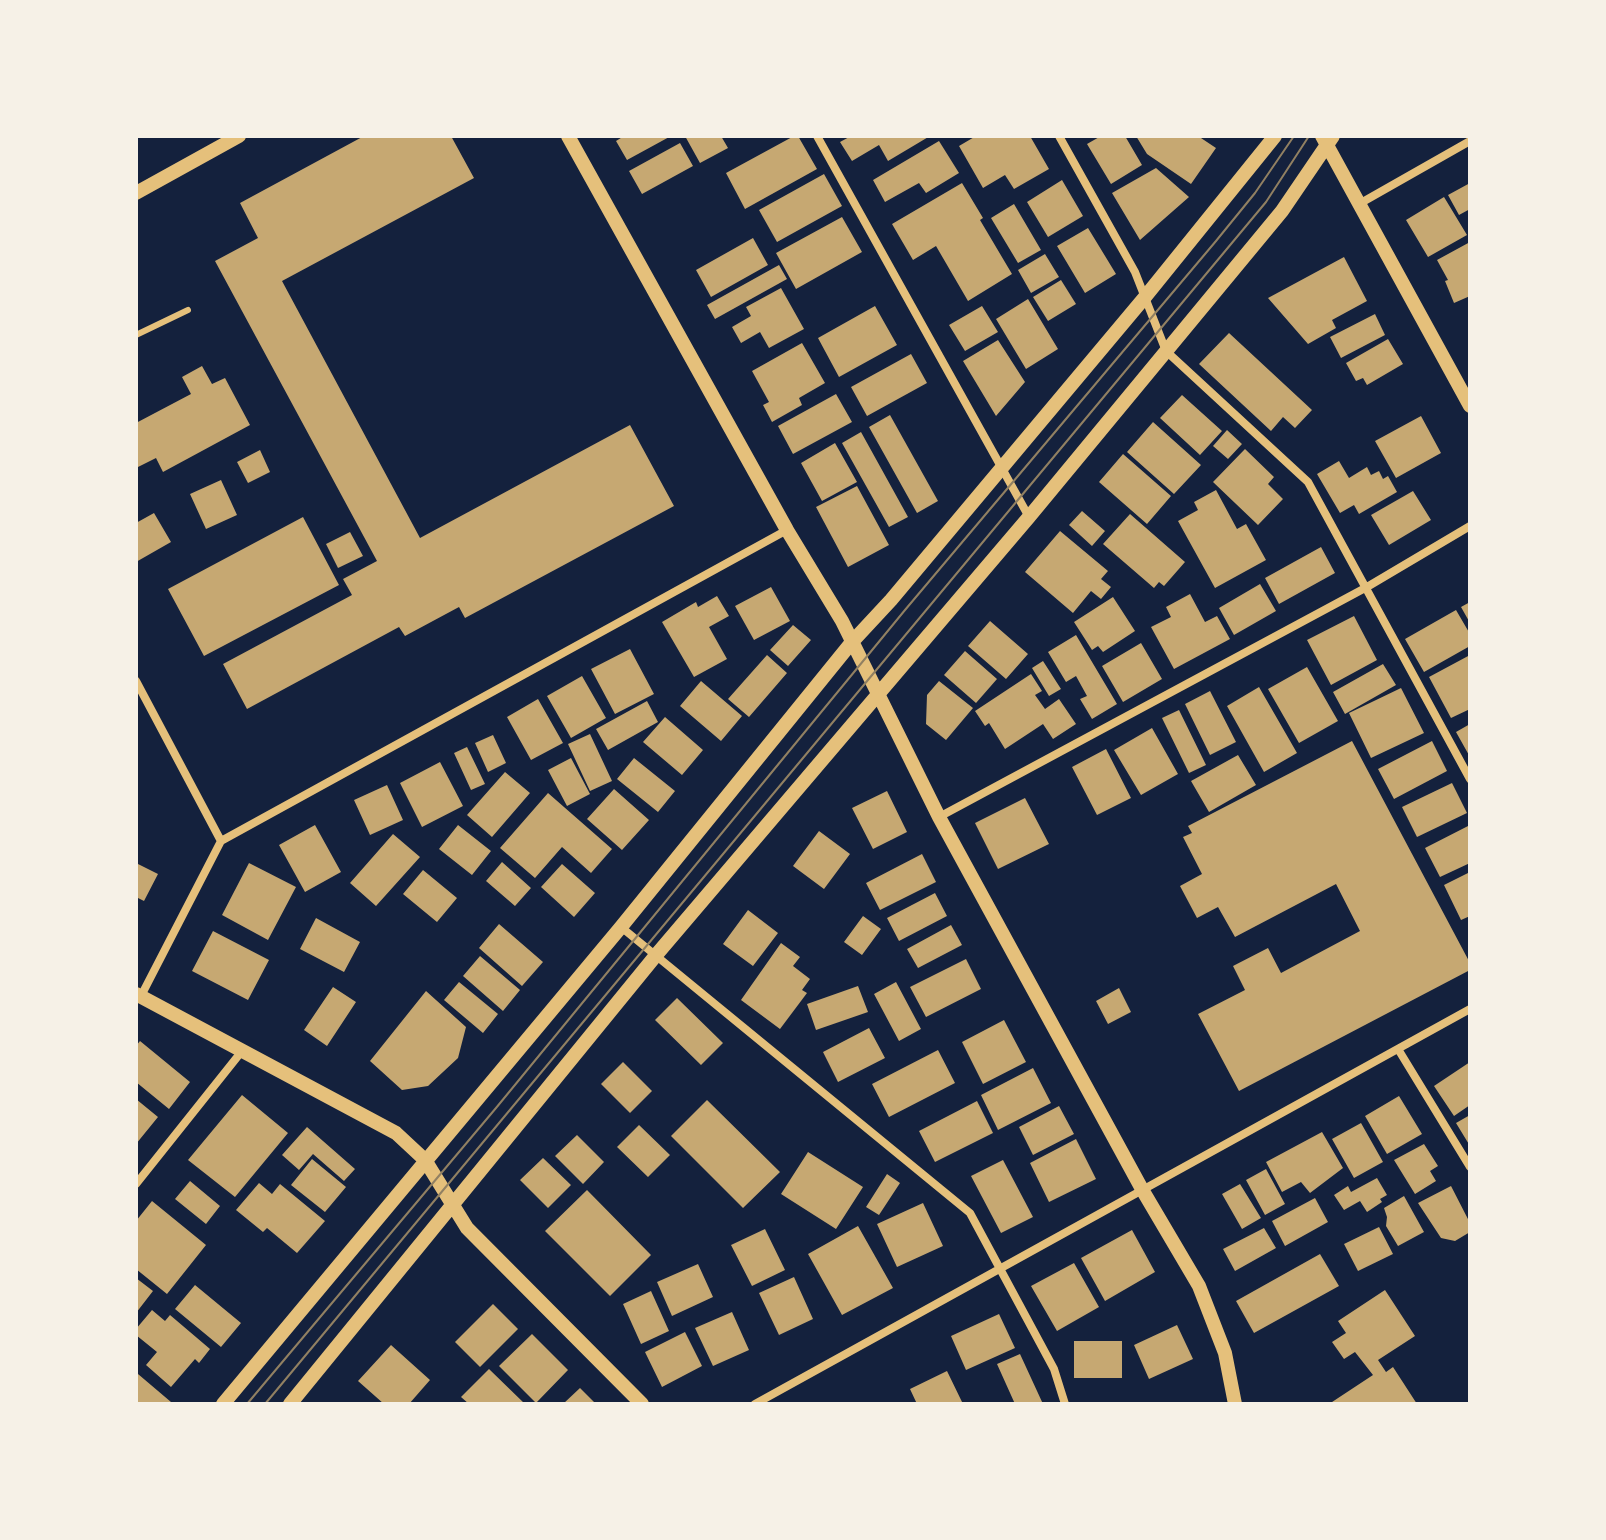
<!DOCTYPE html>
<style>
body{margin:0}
#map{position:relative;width:1606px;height:1540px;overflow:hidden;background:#14213d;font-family:Manrope,sans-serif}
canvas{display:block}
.frame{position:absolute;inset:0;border:138px solid #f6f1e7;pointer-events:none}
</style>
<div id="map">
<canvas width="1606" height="1540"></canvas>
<div class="frame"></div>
</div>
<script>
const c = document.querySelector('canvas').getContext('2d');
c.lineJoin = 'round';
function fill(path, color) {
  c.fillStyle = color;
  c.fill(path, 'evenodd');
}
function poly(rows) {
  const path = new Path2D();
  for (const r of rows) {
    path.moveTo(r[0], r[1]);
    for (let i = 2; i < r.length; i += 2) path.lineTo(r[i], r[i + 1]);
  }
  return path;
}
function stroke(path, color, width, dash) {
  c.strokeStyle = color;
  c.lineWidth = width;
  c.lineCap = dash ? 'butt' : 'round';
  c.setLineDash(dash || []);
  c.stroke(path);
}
const building = poly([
 [364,136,451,136,474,178,282,281,420,538,630,425,674,506,465,618,459,607,405,636,399,627,247,709,223,664,352,595,343,579,377,561,215,261,258,238,240,203],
 [624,136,671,136,627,160,616,141],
 [685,136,721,136,728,148,700,163],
 [794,136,798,136,817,169,745,209,726,173],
 [851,136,930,136,888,161,879,145,852,161,840,142],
 [976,136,1030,136,1049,169,1014,189,1005,175,983,188,959,146],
 [1101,136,1125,136,1142,165,1111,184,1087,144],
 [1136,136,1198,136,1216,148,1191,184,1147,154],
 [939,141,959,173,926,193,919,183,885,202,873,180],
 [680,143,693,166,642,194,629,171],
 [1156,168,1189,197,1140,240,1112,193],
 [824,174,842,206,777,242,759,210],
 [1062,180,1083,216,1048,237,1027,202],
 [962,183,983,218,980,220,1012,274,968,301,936,246,913,260,892,224],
 [1470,183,1470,209,1459,215,1448,195],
 [1444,197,1467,235,1428,257,1406,220],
 [1014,204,1041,250,1018,263,991,218],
 [842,217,862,252,796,289,776,253],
 [1088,228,1116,274,1085,293,1057,246],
 [753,238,768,265,711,297,696,270],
 [1470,242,1470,296,1454,303,1445,281,1448,280,1437,260],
 [1045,254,1059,277,1031,293,1018,270],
 [1344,257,1367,301,1332,320,1336,328,1308,344,1268,298],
 [779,265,787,279,715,319,707,305],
 [1061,280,1076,304,1048,321,1033,297],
 [781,288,804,329,769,348,760,332,741,343,732,327,751,316,746,307],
 [1028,299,1058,349,1026,369,996,319],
 [875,306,897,345,839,377,818,338],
 [982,306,998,332,965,351,949,325],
 [1375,314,1385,335,1341,358,1330,337],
 [1229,333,1312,410,1295,428,1283,417,1271,431,1199,364],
 [1388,339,1403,364,1367,385,1363,378,1356,381,1346,363],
 [998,340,1025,382,996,416,963,361],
 [802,343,825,383,799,398,802,405,772,422,763,405,769,402,752,371],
 [911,354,927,383,867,416,851,387],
 [202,366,212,384,225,378,250,425,163,472,156,458,136,468,136,423,191,394,182,377],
 [836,394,852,422,793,454,778,426],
 [1182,395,1222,431,1200,455,1160,418],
 [890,415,938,501,917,513,869,427],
 [1421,416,1441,453,1396,478,1375,441],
 [1153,422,1201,465,1174,494,1127,452],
 [1227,430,1242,444,1228,459,1213,446],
 [861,432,908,517,889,527,842,443],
 [835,443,857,482,822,501,801,463],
 [1245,449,1274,477,1268,484,1283,499,1258,525,1213,482],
 [260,450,270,472,248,483,237,462],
 [1123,454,1171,496,1147,524,1099,482],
 [1339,461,1349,478,1367,467,1371,475,1379,471,1383,479,1388,476,1397,492,1359,514,1354,505,1340,513,1317,474],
 [221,480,237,515,206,529,190,494],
 [857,486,889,545,848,567,816,507],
 [1216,490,1237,529,1246,524,1266,560,1215,588,1178,521,1198,510,1194,502],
 [1413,491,1431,520,1389,545,1371,515],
 [1082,511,1105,531,1092,546,1069,525],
 [154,513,171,542,136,562,136,523],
 [1130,514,1185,562,1164,586,1159,582,1154,588,1103,544],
 [303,517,339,585,204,656,168,589],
 [1060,531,1108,571,1101,579,1111,587,1101,599,1091,591,1073,613,1025,572],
 [350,532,363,556,338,568,326,544],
 [1321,547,1335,573,1279,604,1265,578],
 [1260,584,1276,611,1234,635,1219,608],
 [771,587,790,621,754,640,735,606],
 [1190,594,1205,622,1217,616,1230,639,1174,669,1151,627,1171,617,1166,607],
 [717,596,729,616,709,627,727,659,694,677,662,622,696,602,698,607],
 [1113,597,1135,631,1103,652,1098,646,1092,650,1074,622],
 [1470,602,1470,623,1461,607],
 [1456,610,1470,634,1470,646,1424,672,1405,639],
 [1354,616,1377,660,1331,685,1307,640],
 [990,621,1028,654,1006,679,968,646],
 [793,625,811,640,788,666,770,650],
 [1076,635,1117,704,1092,719,1080,699,1087,696,1076,676,1066,682,1048,652],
 [1141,643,1162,679,1123,702,1102,666],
 [630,649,654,694,615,714,591,669],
 [965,651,997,679,976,703,944,675],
 [767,655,787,673,749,717,728,699],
 [1470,655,1470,709,1451,718,1429,677],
 [1043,661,1061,689,1049,696,1032,668],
 [1383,664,1396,685,1345,714,1333,692],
 [1307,667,1338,721,1299,743,1268,689],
 [1031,674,1042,691,1035,695,1045,709,1059,699,1076,724,1053,739,1043,724,1005,749,989,723,985,726,975,711],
 [582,676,606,718,571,738,547,696],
 [701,681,742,716,721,741,680,706],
 [939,681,973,708,946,740,926,724,927,695],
 [1259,687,1297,753,1264,772,1227,706],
 [1401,688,1424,733,1371,758,1349,713],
 [1210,691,1236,742,1210,755,1185,704],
 [538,699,563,743,531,760,507,717],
 [647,701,658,722,608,750,596,729],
 [1179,710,1206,765,1189,773,1162,718],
 [665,717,703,750,682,775,643,742],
 [1470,724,1470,757,1456,732],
 [1152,728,1178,774,1141,795,1114,750],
 [590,734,612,781,590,791,568,744],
 [493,735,506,763,488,772,475,743],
 [1352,741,1470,963,1470,970,1239,1091,1198,1014,1245,990,1233,966,1268,948,1281,973,1360,931,1336,884,1235,937,1218,907,1197,918,1180,886,1202,874,1183,837,1192,833,1188,826],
 [1432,741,1447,771,1394,799,1378,769],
 [467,747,485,784,471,790,454,753],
 [1106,749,1131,798,1097,815,1072,767],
 [1238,755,1256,785,1209,812,1191,781],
 [571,758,590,794,567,806,548,770],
 [634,758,675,791,658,812,617,779],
 [440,762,463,806,422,827,400,783],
 [505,772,530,793,492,837,467,815],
 [1452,783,1467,813,1417,837,1402,807],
 [387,785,403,820,370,835,354,800],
 [614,789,649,820,622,850,587,819],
 [887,791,907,832,873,849,852,808],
 [548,793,612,849,591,873,562,847,535,878,500,848],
 [1025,798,1049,844,998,869,975,823],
 [315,825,341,872,305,892,279,845],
 [458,825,491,851,472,875,439,849],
 [1470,825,1470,863,1440,877,1425,848],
 [819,831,850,854,824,889,793,866],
 [393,834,420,857,376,906,350,883],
 [922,854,936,882,880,910,866,883],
 [502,862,531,888,515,906,486,881],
 [136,863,158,874,144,901,136,897],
 [249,863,296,887,268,940,222,915],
 [562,864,595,893,574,917,541,887],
 [423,870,457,898,437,922,403,894],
 [1470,872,1470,916,1461,920,1444,885],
 [935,893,947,916,899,941,887,918],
 [748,910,778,933,753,966,723,944],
 [863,916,881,929,862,955,844,942],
 [316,918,360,942,344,972,300,949],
 [499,924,543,962,522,986,479,948],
 [951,925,962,945,918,968,907,949],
 [213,931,269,960,248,1000,192,971],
 [781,943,800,957,793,966,810,979,802,990,807,993,780,1029,741,1000],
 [480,956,520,990,503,1011,463,976],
 [966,959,981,989,926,1017,910,987],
 [459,982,498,1014,483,1033,444,1000],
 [896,982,921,1029,899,1041,874,994],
 [858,986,868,1012,816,1030,807,1004],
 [333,987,356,1002,327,1046,304,1030],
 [1119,988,1131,1012,1108,1024,1096,1001],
 [426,991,466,1027,458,1058,428,1086,402,1090,370,1061],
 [677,998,723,1043,701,1065,655,1020],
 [1004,1020,1026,1062,983,1084,962,1042],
 [869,1028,885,1058,838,1082,823,1052],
 [140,1041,190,1082,169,1109,136,1082,136,1046],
 [938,1050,955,1083,889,1117,872,1084],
 [623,1062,652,1091,630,1113,601,1084],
 [1470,1062,1470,1105,1454,1116,1434,1086],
 [1033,1068,1051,1103,998,1130,981,1095],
 [242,1095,288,1133,235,1197,188,1160],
 [1399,1096,1422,1134,1387,1154,1365,1116],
 [136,1099,158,1117,136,1144],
 [707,1100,780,1172,743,1208,671,1136],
 [977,1101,993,1133,935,1162,919,1131],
 [1059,1106,1074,1134,1033,1155,1019,1127],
 [1470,1115,1470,1146,1456,1123],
 [1361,1123,1383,1162,1354,1178,1332,1139],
 [639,1125,670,1155,648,1177,617,1147],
 [307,1127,355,1169,344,1181,313,1154,299,1170,282,1155],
 [1322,1132,1343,1168,1310,1193,1301,1182,1282,1192,1266,1162],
 [577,1135,604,1162,583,1184,555,1156],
 [1076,1139,1096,1179,1049,1202,1030,1163],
 [1424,1144,1438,1166,1430,1171,1436,1181,1415,1194,1394,1160],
 [808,1152,863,1187,836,1229,781,1194],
 [543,1158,571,1185,548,1208,520,1180],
 [312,1159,346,1187,325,1212,291,1185],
 [1003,1160,1033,1217,1001,1233,971,1176],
 [1266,1169,1285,1204,1265,1215,1246,1180],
 [887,1174,900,1183,879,1215,866,1207],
 [1377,1178,1387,1195,1380,1199,1382,1202,1367,1212,1360,1201,1344,1210,1334,1195,1348,1186,1351,1192],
 [190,1181,220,1206,206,1224,175,1199],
 [259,1183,272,1194,280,1184,325,1221,297,1253,267,1228,263,1232,236,1210],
 [1240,1184,1261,1218,1242,1229,1222,1194],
 [1451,1186,1470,1223,1470,1232,1455,1241,1441,1238,1418,1203],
 [587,1190,651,1255,610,1296,545,1231],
 [1404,1196,1424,1232,1398,1246,1386,1226,1387,1217,1384,1208],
 [1315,1198,1328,1222,1285,1246,1272,1221],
 [152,1201,206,1245,167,1294,136,1269,136,1221],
 [923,1203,943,1246,897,1267,877,1224],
 [858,1226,893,1288,842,1315,808,1254],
 [1379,1227,1393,1254,1358,1271,1344,1244],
 [1264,1228,1276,1248,1235,1271,1223,1249],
 [765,1229,785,1270,752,1286,731,1245],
 [1132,1230,1155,1272,1105,1301,1081,1258],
 [1320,1254,1339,1286,1254,1333,1236,1301],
 [1074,1263,1099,1307,1057,1331,1031,1286],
 [698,1264,713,1297,672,1316,657,1282],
 [794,1277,813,1319,779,1335,759,1293],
 [136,1278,153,1291,136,1313],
 [195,1285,241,1323,221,1347,175,1309],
 [1385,1290,1415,1336,1378,1360,1386,1372,1393,1367,1417,1404,1329,1404,1373,1375,1355,1352,1344,1359,1332,1342,1346,1333,1338,1321],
 [651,1291,669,1331,641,1344,623,1304],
 [493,1304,518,1329,480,1367,455,1342],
 [152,1310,165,1321,170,1315,210,1349,199,1363,195,1359,171,1387,146,1365,157,1352,136,1335,136,1329],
 [732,1312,749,1350,713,1366,695,1328],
 [999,1314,1015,1348,966,1370,951,1336],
 [1177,1325,1193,1359,1149,1379,1134,1345],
 [685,1332,702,1366,662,1387,645,1352],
 [532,1334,568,1370,536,1403,499,1366],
 [1074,1341,1122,1341,1122,1378,1074,1378],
 [391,1345,430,1380,409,1404,384,1404,358,1381],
 [1020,1354,1043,1404,1015,1404,997,1364],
 [489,1369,525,1404,469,1404,461,1397],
 [947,1371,963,1404,917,1404,910,1389],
 [138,1374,171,1402,170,1404,136,1404],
 [580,1388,596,1404,563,1404]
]);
const service = poly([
 [136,335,188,310]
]);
const minor = poly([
 [817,136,1029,517],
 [1059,136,1135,272,1166,351,1308,482,1470,779],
 [1359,204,1470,141],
 [136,681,221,841],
 [939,817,1367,587,1470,526],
 [621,927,970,1213,1054,1369,1065,1404],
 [141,996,221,841,787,530],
 [1398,1049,1470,1167],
 [136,1184,242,1051],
 [755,1404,1470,1009]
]);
const tertiary = poly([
 [568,136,787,530,842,621,939,817,1143,1191,1199,1286,1225,1353,1235,1404],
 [1322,136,1470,406],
 [136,193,239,136],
 [136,994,396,1133,425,1160,467,1228,642,1404],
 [223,1404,621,927,852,642,891,600,1145,297,1275,136],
 [290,1404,657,954,1029,517,1282,211,1333,136]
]);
const tram = poly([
 [247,1404,496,1108,905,610,1216,241,1255,193,1294,136],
 [265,1404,1266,202,1309,136]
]);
fill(building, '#c6a872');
stroke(service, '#e5c07b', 6);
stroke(minor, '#e5c07b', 8);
stroke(tertiary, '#e5c07b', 14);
stroke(tram, '#918062', 2);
</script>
